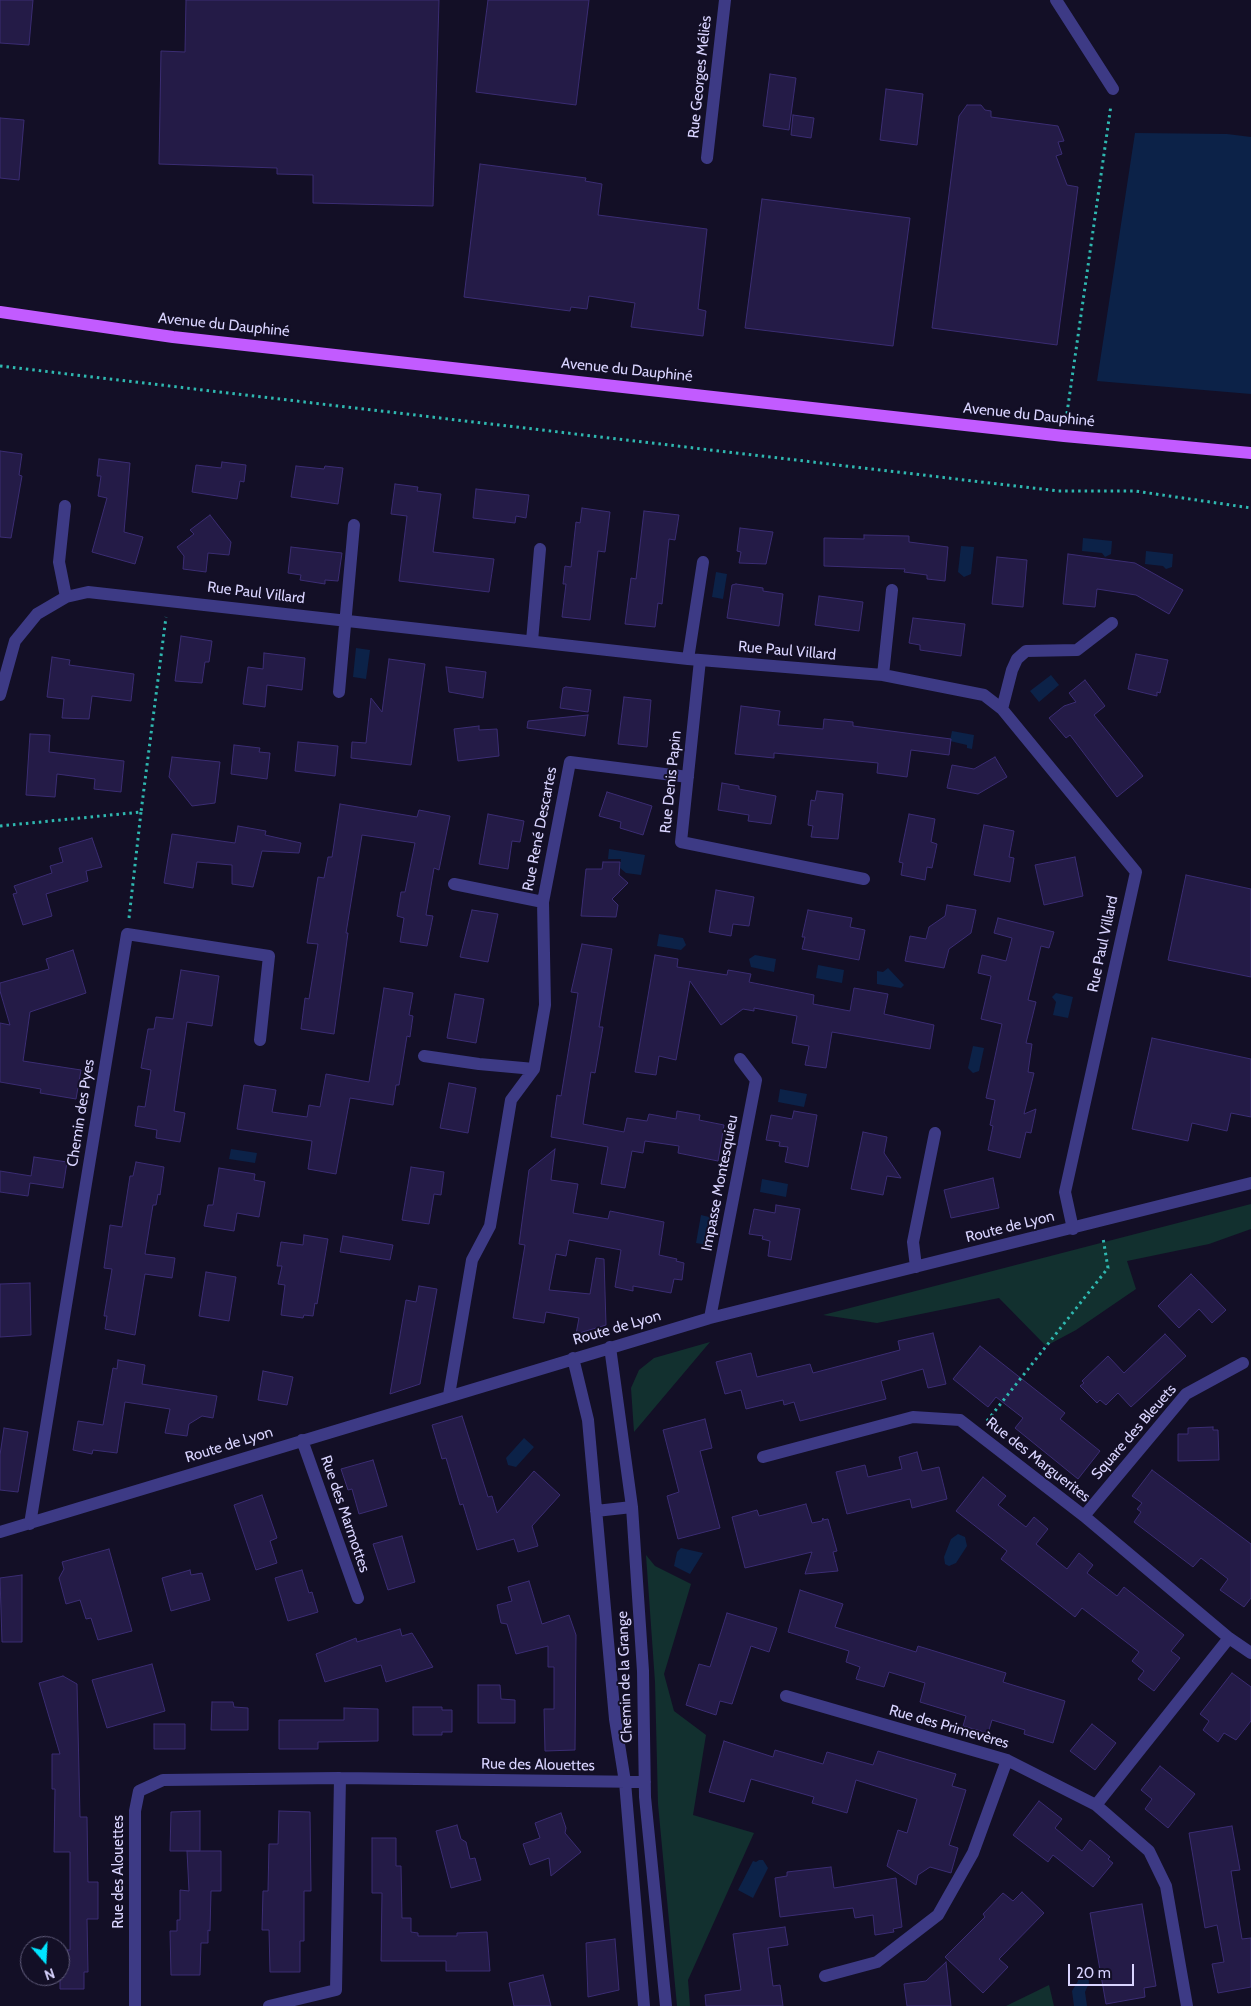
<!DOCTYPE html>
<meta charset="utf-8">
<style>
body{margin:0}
#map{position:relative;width:1251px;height:2006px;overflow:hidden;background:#130f26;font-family:Cabin,sans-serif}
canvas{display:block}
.north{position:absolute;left:20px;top:1936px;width:50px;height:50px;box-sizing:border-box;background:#130f26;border:1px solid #625e7d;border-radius:50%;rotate:161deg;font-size:14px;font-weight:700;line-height:20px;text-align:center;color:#d9d4ff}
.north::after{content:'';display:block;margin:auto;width:18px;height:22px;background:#00e5ff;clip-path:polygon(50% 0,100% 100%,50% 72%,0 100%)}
.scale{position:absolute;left:1068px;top:1964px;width:66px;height:22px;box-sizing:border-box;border:2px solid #d9d4ff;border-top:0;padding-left:6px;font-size:15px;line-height:18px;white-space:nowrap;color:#d9d4ff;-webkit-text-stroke:4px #130f26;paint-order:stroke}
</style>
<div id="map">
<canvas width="1251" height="2006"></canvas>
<div class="north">N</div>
<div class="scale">20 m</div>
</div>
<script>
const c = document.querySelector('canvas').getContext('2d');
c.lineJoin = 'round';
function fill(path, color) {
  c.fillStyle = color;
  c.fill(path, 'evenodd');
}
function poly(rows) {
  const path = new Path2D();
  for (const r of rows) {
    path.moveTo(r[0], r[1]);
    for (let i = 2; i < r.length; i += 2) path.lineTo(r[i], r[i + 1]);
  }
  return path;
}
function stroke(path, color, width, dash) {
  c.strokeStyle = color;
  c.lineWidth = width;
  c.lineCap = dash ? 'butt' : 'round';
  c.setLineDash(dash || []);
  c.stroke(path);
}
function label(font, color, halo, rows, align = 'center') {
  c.font = font + ' Cabin,sans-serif';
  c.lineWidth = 4;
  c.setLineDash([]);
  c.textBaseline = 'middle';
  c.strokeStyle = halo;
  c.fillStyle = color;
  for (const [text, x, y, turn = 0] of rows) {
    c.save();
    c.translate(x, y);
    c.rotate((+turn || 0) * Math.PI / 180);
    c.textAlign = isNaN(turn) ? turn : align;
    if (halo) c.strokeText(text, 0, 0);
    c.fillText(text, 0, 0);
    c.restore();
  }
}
const green = poly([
 [1251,1204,1251,1229,1209,1244,1127,1261,1136,1289,1076,1330,1046,1346,999,1298,877,1323,823,1315],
 [710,1342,634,1432,631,1388,639,1370,654,1358],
 [646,1555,655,1566,691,1584,664,1674,674,1711,706,1735,693,1815,754,1833,688,1980,690,2006,677,2006,658,1804,655,1682],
 [1049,1985,1054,2006,1006,2006]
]);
const water = poly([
 [1135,133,1227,134,1251,137,1251,394,1097,381],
 [1083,538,1112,541,1111,554,1105,557,1102,553,1082,551],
 [961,546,974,547,971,574,964,577,958,572],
 [1146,551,1173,554,1172,567,1166,569,1163,566,1145,564],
 [716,572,727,574,723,599,712,597],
 [356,648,370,650,366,679,353,677],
 [1051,675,1059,685,1039,702,1030,691],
 [952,731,974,735,972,749,967,748,967,745,950,741],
 [609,849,645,855,641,875,626,873,620,868,621,859,608,859],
 [659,934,683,938,686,945,681,950,657,946],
 [755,955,776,959,774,972,751,967,749,959],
 [818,965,844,970,842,983,816,978],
 [888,968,904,985,901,988,877,984,877,971,883,972],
 [1056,993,1073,997,1068,1018,1053,1015,1056,1002,1052,997],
 [973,1046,984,1048,979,1071,973,1073,968,1068],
 [780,1089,807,1094,804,1107,778,1102],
 [231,1149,257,1153,255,1163,229,1159],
 [762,1179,788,1184,786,1197,760,1192],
 [701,1215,713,1218,708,1245,696,1243],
 [524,1438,534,1447,516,1467,508,1465,506,1458],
 [958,1534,965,1537,967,1546,956,1563,949,1566,945,1564,944,1557,951,1539],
 [681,1548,703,1553,690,1574,674,1566,677,1552],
 [759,1860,763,1860,768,1868,753,1898,738,1890,753,1861,756,1862],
 [1088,1973,1089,1983,1085,1992,1087,2006,1074,2006,1072,1991,1078,1981,1077,1975]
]);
const building = poly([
 [0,0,33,0,29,45,0,43,0,0],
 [186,0,439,0,433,206,313,203,313,175,277,174,277,168,159,164,161,51,185,52,186,0],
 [488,0,589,0,576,105,476,92,488,0],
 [770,74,796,78,789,130,763,126,770,74],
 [886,89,923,94,917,145,880,140,886,89],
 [967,105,981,105,985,110,991,111,991,117,1058,126,1064,141,1058,142,1062,154,1056,156,1067,185,1078,187,1057,345,932,328,959,116,967,105],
 [793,115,814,118,811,138,791,135,793,115],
 [0,118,24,120,19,180,0,178,0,118],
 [480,164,586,178,585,181,602,184,598,215,707,229,698,309,706,311,703,336,631,327,635,303,589,296,587,309,571,307,570,311,464,297,480,164],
 [762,199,910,218,893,346,745,328,762,199],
 [0,451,22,454,19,475,22,476,11,538,0,537,0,451],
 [99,459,130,463,124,532,143,537,135,564,92,552,107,498,98,496,101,476,97,476,99,459],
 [222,462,246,465,244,482,240,481,237,499,192,492,196,465,221,468,222,462],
 [296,466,324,469,325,466,343,468,338,504,291,497,296,466],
 [395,484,418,487,417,491,441,494,433,552,494,559,489,592,399,581,407,516,391,514,395,484],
 [476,489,529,495,526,518,516,516,515,523,473,518,476,489],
 [582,508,610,512,605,552,598,551,590,620,562,617,566,584,563,584,565,566,571,567,576,522,580,523,582,508],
 [644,511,679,515,675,540,669,539,662,604,658,603,655,627,625,624,631,578,636,579,644,511],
 [210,515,231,542,229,555,208,553,206,572,183,569,184,556,177,547,194,534,190,530,210,515],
 [740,528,773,532,766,564,739,563,741,552,737,551,740,528],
 [864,535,909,536,909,542,948,547,945,581,927,579,927,575,904,572,905,569,824,566,824,538,864,539,864,535],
 [291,547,342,553,338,581,325,580,325,584,300,580,301,575,288,573,291,547],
 [1068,554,1135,563,1183,590,1169,614,1136,595,1097,589,1095,607,1063,604,1068,554],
 [997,557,1027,560,1023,607,992,604,997,557],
 [736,584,763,588,763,591,783,594,779,626,727,618,732,585,736,584],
 [819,596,863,602,859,631,815,625,819,596],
 [913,618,965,624,961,656,920,650,920,645,909,643,913,618],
 [181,636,212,641,209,662,205,662,202,683,175,681,181,636],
 [264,653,305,658,302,690,267,685,265,707,243,704,248,667,263,669,264,653],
 [1136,654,1168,660,1160,693,1157,692,1157,696,1128,689,1136,654],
 [52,657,70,660,69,665,134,674,131,701,92,696,89,719,62,718,64,699,47,697,52,657],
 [389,659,425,664,411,765,351,758,352,742,366,743,371,698,382,712,389,659],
 [446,667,486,672,483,698,449,692,446,667],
 [1085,680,1105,706,1094,715,1143,776,1117,797,1070,735,1066,738,1049,718,1064,706,1076,702,1069,693,1085,680],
 [566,687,591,690,588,712,560,708,563,688,566,687],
 [624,697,651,700,647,747,618,744,624,697],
 [741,706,780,711,778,725,823,729,824,719,853,722,853,726,951,739,949,755,911,750,907,777,877,773,878,763,774,753,774,758,735,754,741,706],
 [588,715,585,736,527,728,528,721,588,715],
 [479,726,479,730,497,729,499,756,458,761,454,729,479,726],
 [30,734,50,735,49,752,124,761,121,792,94,789,95,779,57,774,55,797,26,795,30,734],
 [298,742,338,746,335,776,295,771,298,742],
 [234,745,260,748,259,752,270,753,267,779,231,774,234,745],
 [172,757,220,762,215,803,192,806,169,777,172,757],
 [995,757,1007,777,978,794,947,788,952,765,974,769,995,757],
 [722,783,739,786,739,789,776,796,771,824,748,821,749,815,718,810,722,783],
 [817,791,843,794,838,839,811,837,813,826,808,825,811,800,815,801,817,791],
 [607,792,652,806,643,835,620,828,621,822,599,816,607,792],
 [340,804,417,817,419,810,450,816,439,870,434,868,426,915,433,916,427,946,400,942,404,918,397,916,401,892,405,892,415,843,362,835,346,933,348,933,334,1034,301,1029,305,998,309,999,318,944,307,943,318,877,324,878,328,857,332,857,340,804],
 [488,814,524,821,520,842,512,841,508,869,479,864,488,814],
 [909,814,935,819,931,842,937,844,932,868,927,867,925,880,901,875,903,863,899,862,909,814],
 [984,825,1014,831,1009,857,1014,858,1010,882,974,875,984,825],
 [238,826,266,831,265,835,301,843,299,853,262,851,253,887,232,884,232,865,197,862,193,888,164,883,172,834,235,843,238,826],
 [92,838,102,867,86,871,88,881,46,894,52,916,23,925,13,894,17,893,14,886,52,873,50,866,63,862,59,848,92,838],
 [1075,857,1083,896,1044,905,1035,865,1075,857],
 [603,862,620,862,619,875,628,883,612,899,618,905,616,917,581,916,586,869,602,869,603,862],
 [1186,875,1251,889,1251,977,1168,960,1186,875],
 [716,890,754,897,749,926,733,924,731,936,709,932,716,890],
 [947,905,976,910,971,933,949,949,944,968,905,961,910,936,926,939,929,927,945,916,947,905],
 [472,910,498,914,488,962,460,957,472,910],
 [808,910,852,918,850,927,865,930,859,960,802,949,805,937,802,937,808,910],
 [998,918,1054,932,1049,948,1041,946,1028,1000,1036,1002,1026,1043,1032,1044,1028,1072,1034,1073,1024,1114,1036,1109,1031,1133,1026,1132,1020,1158,988,1150,993,1126,990,1125,995,1100,986,1098,1002,1024,981,1019,991,976,978,973,982,955,1006,961,1012,938,994,933,998,918],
 [582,944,612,949,599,1027,603,1027,595,1073,591,1072,583,1124,624,1132,627,1118,647,1121,649,1114,676,1119,677,1111,700,1115,699,1120,724,1125,718,1161,678,1153,679,1146,645,1141,643,1153,632,1151,625,1188,601,1184,608,1147,551,1137,557,1095,561,1096,578,993,571,992,582,944],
 [73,950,86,993,30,1012,23,1061,81,1070,76,1099,40,1093,41,1089,0,1082,0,1023,10,1025,0,991,0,983,49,969,46,959,73,950],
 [655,955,678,959,677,967,727,975,728,970,751,974,749,982,814,995,813,1004,850,1011,854,988,888,994,884,1014,934,1025,930,1049,832,1032,826,1068,805,1065,809,1046,792,1043,797,1016,754,1008,754,1011,743,1009,721,1025,690,981,676,1060,659,1056,656,1075,635,1072,655,955],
 [181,970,219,976,212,1026,187,1022,174,1111,185,1113,180,1142,156,1138,157,1130,135,1126,138,1106,145,1107,151,1070,141,1068,148,1029,154,1029,156,1017,173,1019,181,970],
 [384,988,413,993,409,1015,413,1016,410,1037,407,1036,399,1085,396,1085,393,1105,350,1098,336,1174,308,1169,312,1141,237,1129,244,1085,276,1090,272,1112,307,1117,309,1105,320,1107,326,1074,369,1082,384,988],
 [455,994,484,999,476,1043,447,1038,455,994],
 [1152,1038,1251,1059,1251,1117,1231,1113,1227,1131,1192,1123,1188,1141,1132,1129,1152,1038],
 [449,1083,476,1088,468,1133,440,1128,449,1083],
 [794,1111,817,1115,808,1167,785,1162,788,1147,779,1146,780,1142,766,1140,771,1115,792,1119,794,1111],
 [863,1132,887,1137,884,1153,901,1178,887,1176,883,1195,851,1189,863,1132],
 [555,1149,551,1180,578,1184,573,1213,608,1219,610,1211,664,1222,659,1255,677,1259,676,1261,684,1263,682,1280,674,1279,671,1293,633,1286,633,1291,615,1287,621,1250,569,1240,566,1256,556,1254,549,1290,590,1294,596,1258,604,1259,606,1325,576,1334,579,1318,546,1312,544,1323,513,1318,525,1245,519,1244,529,1170,555,1149],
 [34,1157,67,1162,63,1188,30,1183,28,1196,0,1192,0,1171,31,1176,34,1157],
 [136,1162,164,1167,160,1195,158,1194,156,1205,153,1205,145,1254,175,1258,172,1278,145,1274,135,1335,105,1329,107,1316,104,1316,112,1269,104,1268,110,1225,122,1227,130,1176,133,1176,136,1162],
 [411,1167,444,1172,441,1195,434,1194,429,1224,402,1220,411,1167],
 [219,1168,255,1174,254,1180,265,1182,259,1217,237,1213,234,1231,204,1226,208,1205,213,1205,219,1168],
 [993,1178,999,1208,951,1218,944,1190,993,1178],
 [776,1205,800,1209,791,1260,768,1256,770,1241,762,1239,763,1236,749,1234,754,1209,775,1213,776,1205],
 [304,1235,328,1239,317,1304,315,1303,313,1316,304,1315,303,1318,281,1315,285,1285,278,1284,282,1266,277,1266,281,1242,303,1245,304,1235],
 [343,1236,393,1245,390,1260,340,1252,343,1236],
 [206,1272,236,1277,229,1321,199,1316,206,1272],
 [1191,1274,1226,1310,1212,1323,1199,1309,1179,1328,1158,1306,1191,1274],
 [30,1283,31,1335,0,1337,0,1284,30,1283],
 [419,1286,437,1289,420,1384,390,1394,406,1300,416,1302,419,1286],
 [933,1333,946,1384,928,1388,923,1369,881,1381,886,1399,800,1421,794,1402,784,1405,783,1400,746,1409,741,1390,725,1394,716,1362,751,1353,757,1377,810,1364,813,1373,900,1350,898,1341,933,1333],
 [1165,1334,1186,1356,1131,1407,1118,1393,1106,1405,1100,1400,1097,1403,1080,1386,1084,1383,1082,1381,1108,1356,1124,1373,1165,1334],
 [980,1346,1065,1413,1060,1419,1100,1451,1078,1479,1015,1428,1023,1418,996,1397,988,1407,953,1379,980,1346],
 [118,1360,145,1365,142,1384,217,1396,213,1418,202,1416,189,1424,187,1436,165,1433,170,1409,125,1402,117,1453,93,1450,92,1454,73,1450,78,1421,103,1425,113,1368,117,1369,118,1360],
 [263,1371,293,1377,287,1405,258,1400,263,1371],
 [462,1416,488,1497,492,1496,497,1513,534,1471,560,1495,532,1526,538,1546,518,1552,514,1539,477,1550,463,1504,460,1505,446,1458,442,1459,432,1425,462,1416],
 [705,1419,712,1448,700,1451,720,1528,678,1539,667,1496,679,1492,663,1430,705,1419],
 [1213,1427,1213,1430,1218,1430,1219,1460,1178,1461,1178,1434,1188,1434,1188,1428,1213,1427],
 [4,1428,28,1432,18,1492,0,1490,0,1455,4,1428],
 [917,1452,922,1471,939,1467,947,1499,912,1508,910,1499,847,1514,836,1472,865,1465,868,1477,902,1469,899,1457,917,1452],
 [373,1460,387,1506,359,1514,352,1489,348,1490,341,1469,373,1460],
 [1152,1470,1251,1544,1251,1598,1244,1607,1220,1590,1228,1579,1201,1558,1193,1567,1134,1522,1141,1512,1137,1509,1142,1503,1132,1496,1152,1470],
 [983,1477,1006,1496,998,1505,1026,1527,1034,1517,1048,1529,1036,1544,1067,1569,1079,1553,1093,1565,1087,1573,1117,1596,1124,1587,1184,1635,1171,1651,1180,1658,1154,1691,1138,1679,1144,1671,1132,1661,1139,1652,1082,1608,1075,1617,1001,1559,1007,1551,956,1511,983,1477],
 [262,1495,277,1538,270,1541,277,1563,256,1570,234,1505,262,1495],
 [806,1504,812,1523,822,1521,823,1518,823,1520,828,1519,837,1551,833,1552,838,1571,805,1574,812,1552,745,1568,732,1517,757,1510,759,1516,806,1504],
 [402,1536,415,1582,388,1590,373,1544,402,1536],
 [109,1549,132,1631,98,1640,91,1618,86,1619,80,1600,66,1604,59,1578,64,1569,62,1562,109,1549],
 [190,1570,191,1575,202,1573,210,1600,171,1611,162,1578,190,1570],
 [302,1570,309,1593,312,1592,318,1612,288,1621,275,1578,302,1570],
 [22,1575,22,1642,2,1642,0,1578,22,1575],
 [529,1581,542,1624,569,1615,576,1635,575,1750,545,1751,544,1709,554,1709,554,1667,548,1667,548,1646,516,1654,507,1624,501,1623,497,1605,512,1601,508,1587,529,1581],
 [800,1590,843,1604,835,1627,916,1652,918,1646,1006,1673,1003,1682,1065,1701,1053,1743,1024,1734,1025,1730,992,1720,988,1733,963,1726,966,1716,920,1702,925,1683,889,1672,884,1687,856,1679,860,1667,846,1662,849,1651,788,1632,800,1590],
 [727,1613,777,1628,769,1652,751,1646,732,1704,720,1701,716,1715,686,1705,699,1664,710,1667,727,1613],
 [400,1629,402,1636,412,1633,433,1667,386,1682,381,1665,325,1682,316,1654,356,1638,357,1642,400,1629],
 [152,1664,165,1711,107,1728,92,1680,152,1664],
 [1232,1673,1251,1687,1251,1721,1236,1740,1224,1733,1218,1742,1203,1730,1209,1721,1200,1714,1232,1673],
 [63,1676,77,1684,80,1817,87,1817,88,1882,98,1882,98,1919,87,1919,88,1972,84,1972,84,1989,60,1989,60,1950,70,1950,70,1852,54,1852,55,1789,52,1789,52,1754,60,1754,39,1683,63,1676],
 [478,1685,500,1685,501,1699,515,1700,515,1723,478,1723,478,1685],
 [212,1702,233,1702,234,1707,248,1708,248,1730,211,1730,212,1702],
 [413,1707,442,1707,442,1710,452,1710,452,1732,442,1732,442,1735,413,1735,413,1707],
 [344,1708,378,1709,378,1741,318,1742,318,1749,279,1749,279,1720,344,1720,344,1708],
 [154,1724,185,1724,185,1749,154,1749,154,1724],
 [1092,1724,1116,1743,1095,1770,1070,1751,1092,1724],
 [724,1741,773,1757,775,1750,823,1764,827,1752,873,1765,878,1751,956,1774,952,1786,966,1790,949,1845,958,1848,951,1873,930,1867,918,1875,916,1885,887,1866,898,1830,907,1833,917,1799,856,1780,847,1813,812,1803,814,1797,751,1779,744,1802,709,1792,724,1741],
 [1160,1766,1195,1794,1168,1828,1145,1809,1152,1799,1141,1790,1160,1766],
 [1039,1801,1062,1819,1055,1828,1082,1851,1090,1840,1110,1857,1108,1859,1113,1863,1093,1887,1053,1855,1048,1862,1013,1835,1039,1801],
 [200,1811,200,1851,170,1851,171,1812,200,1811],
 [279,1811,310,1812,311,1891,304,1891,304,1941,300,1941,300,1972,270,1972,269,1930,262,1930,263,1891,268,1891,269,1844,278,1844,279,1811],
 [561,1813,566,1828,565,1833,581,1852,551,1876,549,1858,530,1865,523,1844,540,1838,535,1823,561,1813],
 [457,1825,461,1839,466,1842,470,1859,475,1858,481,1880,451,1888,436,1831,457,1825],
 [1232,1826,1240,1870,1231,1871,1242,1939,1251,1938,1251,1987,1218,1993,1212,1964,1224,1962,1217,1925,1205,1928,1189,1833,1232,1826],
 [372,1838,396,1838,396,1866,401,1866,402,1918,411,1918,411,1932,418,1933,418,1936,457,1936,457,1933,487,1932,490,1971,446,1971,446,1961,381,1961,382,1893,372,1893,372,1838],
 [187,1851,221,1851,221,1891,211,1891,210,1931,208,1930,208,1943,201,1943,200,1975,171,1975,170,1931,177,1931,177,1920,180,1920,180,1890,189,1891,187,1851],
 [831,1867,834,1888,896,1878,902,1927,893,1929,894,1932,875,1935,873,1915,855,1918,853,1908,780,1917,775,1878,787,1876,787,1872,831,1867],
 [1022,1892,1044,1913,999,1959,1008,1967,983,1993,945,1957,985,1917,983,1914,1003,1893,1013,1901,1022,1892],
 [1142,1904,1156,1986,1144,1988,1145,1997,1106,2004,1090,1913,1142,1904],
 [785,1927,788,1945,768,1948,773,1986,780,1985,783,2006,706,2006,705,1995,741,1990,733,1934,785,1927],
 [615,1939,619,1990,588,1997,586,1943,615,1939],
 [946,1962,951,2006,907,2006,904,1984,926,1981,946,1962],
 [543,1975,551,2006,514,2006,509,1983,543,1975]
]);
const path = poly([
 [0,366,1058,491,1135,491,1251,508],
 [1066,420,1111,105],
 [0,826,141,812,166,617],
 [129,918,141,812],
 [987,1421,1108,1268,1103,1238]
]);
const minor = poly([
 [1056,0,1113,89],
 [707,158,725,0],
 [65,506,59,562,66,597],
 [532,641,540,549],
 [688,659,703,562],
 [700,660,681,842,864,879],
 [883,675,892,590],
 [339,692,354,525],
 [0,695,15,641,37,614,66,597,88,592,688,659,883,675,984,695,1002,709,1136,872,1065,1192,1073,1229],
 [1002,709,1012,670,1017,659,1026,651,1077,650,1112,623],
 [454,884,543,902],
 [424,1056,479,1064,534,1069],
 [916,1267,913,1242,935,1133],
 [710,1318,756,1080,740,1059],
 [610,1347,632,1507,643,1671,645,1797,666,2006],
 [573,1358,588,1420,615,1719,625,1782,644,2006],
 [449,1395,472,1260,490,1226,511,1100,534,1069,545,1005,543,902,570,762,688,777],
 [302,1440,358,1598],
 [763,1457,913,1417,960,1420,1084,1516,1229,1638,1251,1653],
 [596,1511,632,1507],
 [1084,1516,1186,1394,1243,1363],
 [30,1524,127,934,269,956,260,1040],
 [0,1532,710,1318,1251,1183],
 [786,1696,1007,1760,1096,1805,1149,1851,1166,1886,1187,2006],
 [1096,1805,1229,1638],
 [825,1976,877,1962,938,1915,973,1853,1007,1760],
 [135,2006,135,1811,139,1791,163,1780,340,1778,645,1782],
 [269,2006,336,1990,340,1778]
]);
const major = poly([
 [0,312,173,337,1064,436,1251,453]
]);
const streetNames = [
 ["Rue Georges Méliès",700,77,-84],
 ["Avenue du Dauphiné",224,325,6],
 ["Avenue du Dauphiné",627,370,6],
 ["Avenue du Dauphiné",1029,415,6],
 ["Rue Paul Villard",256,593,7],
 ["Rue Paul Villard",787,651,5],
 ["Rue Denis Papin",671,782,-84],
 ["Rue René Descartes",540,829,-79],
 ["Rue Paul Villard",1103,944,-78],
 ["Chemin des Pyes",81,1113,-81],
 ["Impasse Montesquieu",720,1183,-79],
 ["Route de Lyon",1010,1227,-14],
 ["Route de Lyon",617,1328,-16],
 ["Square des Bleuets",1134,1432,-49],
 ["Route de Lyon",229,1445,-17],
 ["Rue des Marguerites",1038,1460,38],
 ["Rue des Marmottes",345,1514,71],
 ["Chemin de la Grange",625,1677,-92],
 ["Rue des Primevères",949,1727,16],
 ["Rue des Alouettes",538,1765,1],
 ["Rue des Alouettes",119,1872,-90]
];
fill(green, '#12302f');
fill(water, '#0c2248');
fill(building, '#241b47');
stroke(building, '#3b2d73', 1);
stroke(path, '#2fb8b0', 3, [2.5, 4]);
stroke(minor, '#3d3a85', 12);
stroke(major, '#c25bff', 12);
label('15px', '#d9d4ff', '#130f26', streetNames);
</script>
